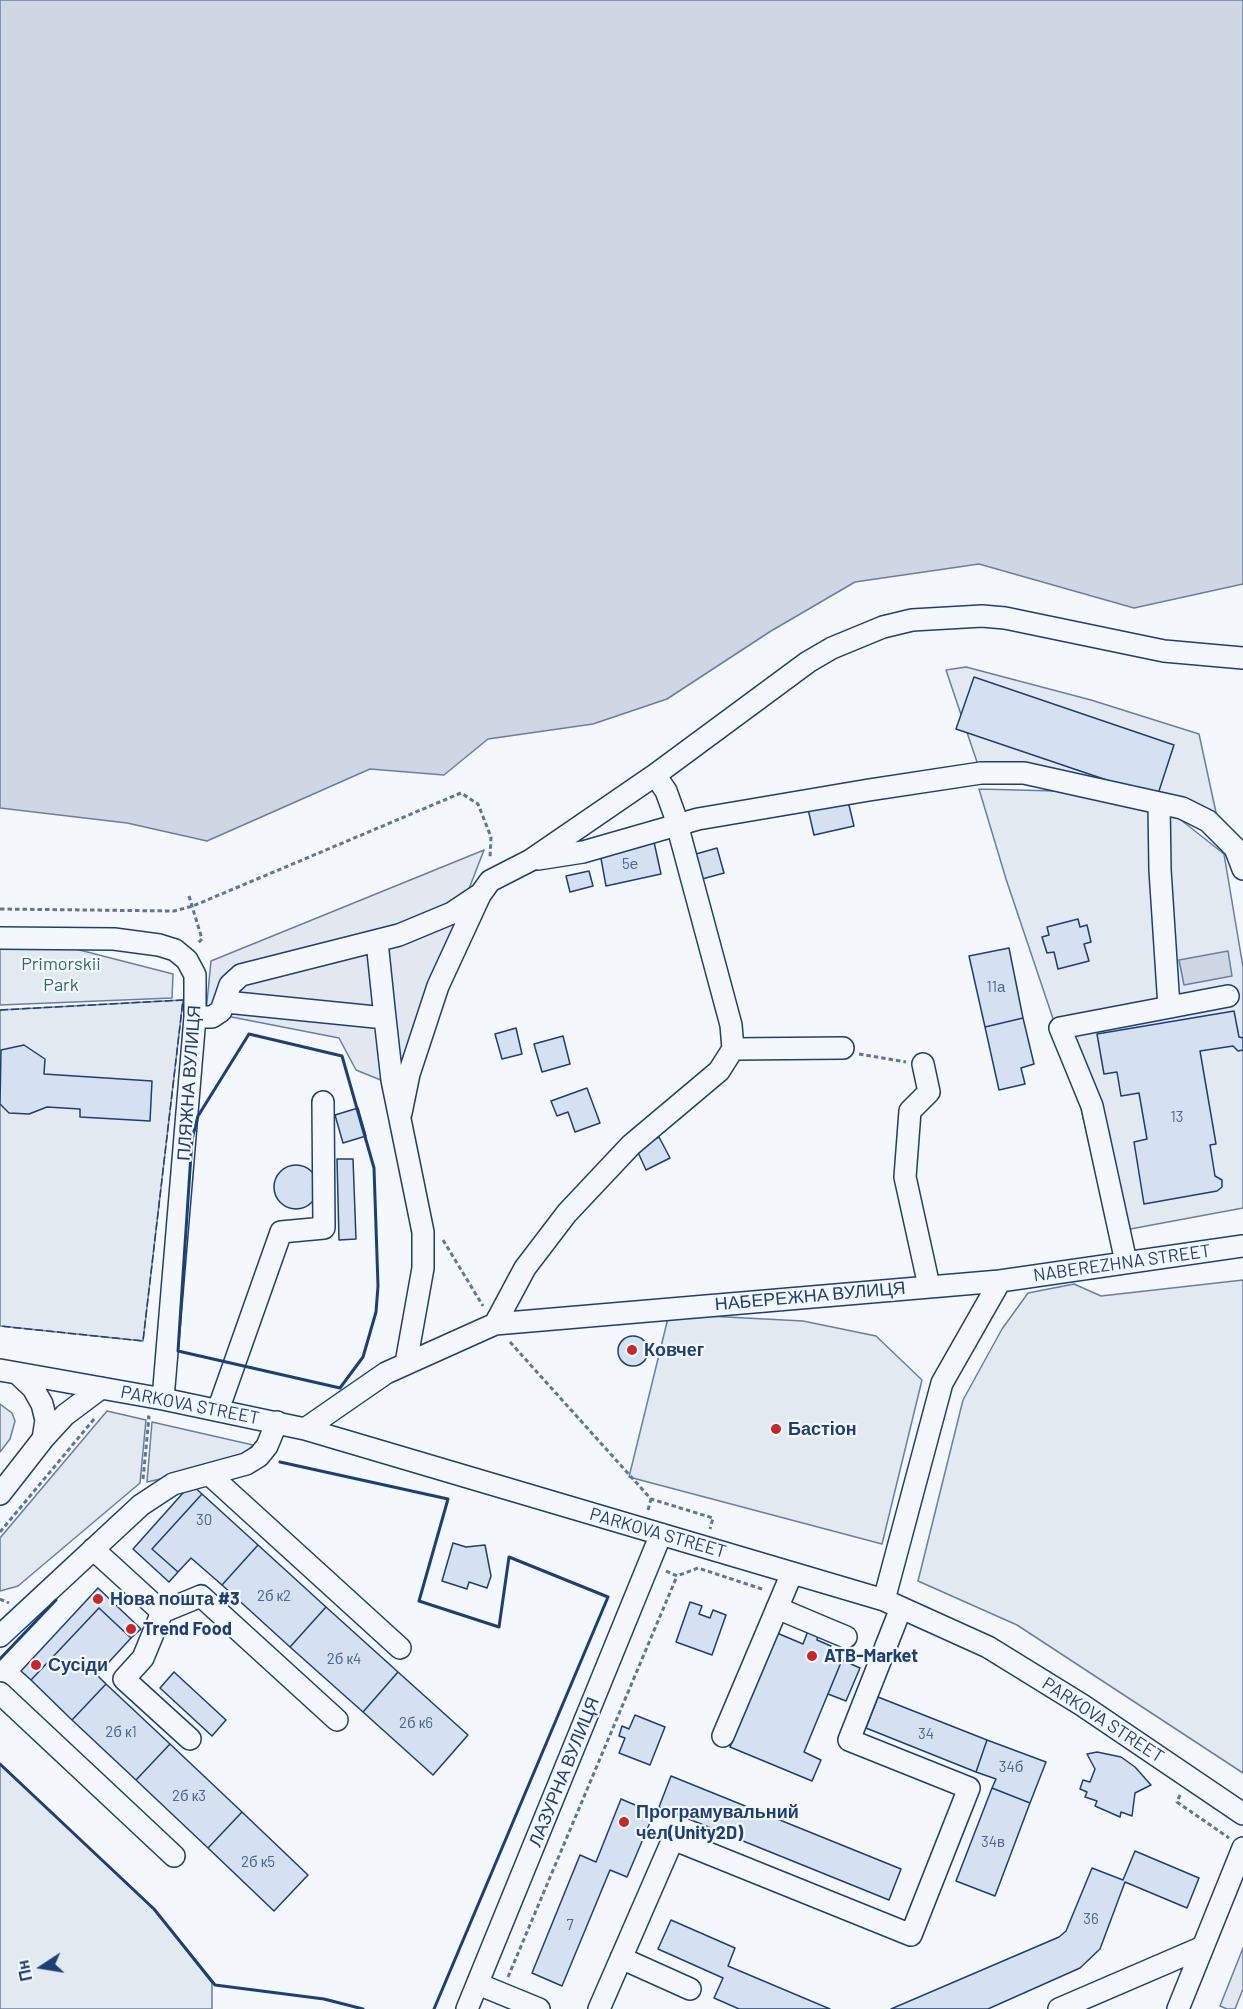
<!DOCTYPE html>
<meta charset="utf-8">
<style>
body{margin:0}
#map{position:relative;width:1243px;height:2009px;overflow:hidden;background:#f4f7fb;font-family:Barlow,sans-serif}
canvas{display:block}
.north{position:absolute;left:12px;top:1937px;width:60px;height:60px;-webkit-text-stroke:4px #f4f7fb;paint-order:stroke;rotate:258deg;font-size:16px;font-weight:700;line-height:24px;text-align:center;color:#1d3f73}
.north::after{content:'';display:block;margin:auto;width:21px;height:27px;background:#1d3f73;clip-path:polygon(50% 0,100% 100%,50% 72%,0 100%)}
</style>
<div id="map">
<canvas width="1243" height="2009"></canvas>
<div class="north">Пн</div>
</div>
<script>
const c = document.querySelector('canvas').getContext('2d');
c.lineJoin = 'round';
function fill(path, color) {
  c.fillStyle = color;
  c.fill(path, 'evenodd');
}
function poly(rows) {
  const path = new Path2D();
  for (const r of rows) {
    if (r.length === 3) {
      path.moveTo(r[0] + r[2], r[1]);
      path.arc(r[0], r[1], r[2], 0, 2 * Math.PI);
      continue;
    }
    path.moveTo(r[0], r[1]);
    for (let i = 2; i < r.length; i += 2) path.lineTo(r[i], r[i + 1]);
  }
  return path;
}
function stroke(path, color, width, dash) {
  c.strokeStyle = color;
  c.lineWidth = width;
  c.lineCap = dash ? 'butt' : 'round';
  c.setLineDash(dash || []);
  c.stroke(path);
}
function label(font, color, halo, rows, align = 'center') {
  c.font = font + ' Barlow,sans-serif';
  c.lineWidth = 4.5;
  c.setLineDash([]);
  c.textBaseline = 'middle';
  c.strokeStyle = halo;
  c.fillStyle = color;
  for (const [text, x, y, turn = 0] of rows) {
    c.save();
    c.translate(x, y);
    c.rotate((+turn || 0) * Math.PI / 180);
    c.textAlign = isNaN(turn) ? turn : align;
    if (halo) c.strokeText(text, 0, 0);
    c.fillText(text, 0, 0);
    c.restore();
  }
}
const green = poly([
 [966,667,1091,700,1199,734,1217,817,979,768,946,670,966,667],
 [979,789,1056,791,1176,816,1224,854,1243,967,1243,1208,1109,1233,1077,1090,1006,879,979,789],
 [64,946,173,974,172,998,0,1005,0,949,64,946],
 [183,1000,143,1341,0,1326,0,1010,183,1000],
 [1243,1280,1243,1773,1017,1625,918,1581,963,1400,1002,1329,1028,1293,1074,1284,1101,1296,1243,1280],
 [669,1314,803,1321,876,1336,922,1380,882,1544,629,1477,669,1314],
 [0,1404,12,1413,15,1421,10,1439,0,1452,0,1404],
 [107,1411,146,1420,140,1483,18,1586,0,1591,0,1538,107,1411],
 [152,1422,253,1445,236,1462,147,1482,152,1422],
 [0,1764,154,1909,212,1983,212,2009,0,2009,0,1764]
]);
const parking = poly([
 [484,850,393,1085,356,1070,339,1038,206,1012,211,961,484,850],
 [1243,1948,1243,1989,1235,2009,1227,2009,1220,2006,1243,1948]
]);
const water = poly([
 [0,0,1243,0,1243,584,1134,608,979,564,855,582,771,631,667,699,593,724,488,739,444,775,370,769,207,841,127,823,0,808,0,0],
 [1228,951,1232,976,1184,985,1179,960,1228,951]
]);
const building = poly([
 [974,677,1174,745,1157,797,956,729,974,677],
 [848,801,854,826,814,835,808,809,848,801],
 [654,842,661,874,606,886,600,853,654,842],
 [717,848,724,873,695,881,689,856,717,848],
 [589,871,593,886,570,892,566,876,589,871],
 [1078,919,1080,927,1087,925,1091,942,1084,944,1089,961,1058,969,1054,952,1047,953,1042,937,1049,935,1047,927,1078,919],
 [1009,948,1023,1018,985,1027,969,956,1009,948],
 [1234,1011,1239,1037,1243,1038,1243,1050,1238,1051,1233,1046,1200,1051,1216,1144,1210,1145,1215,1176,1222,1180,1222,1187,1217,1191,1144,1204,1134,1142,1147,1139,1139,1093,1121,1096,1117,1072,1104,1074,1097,1034,1234,1011],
 [1023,1018,1034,1064,1021,1068,1025,1084,999,1090,985,1027,1023,1018],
 [516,1028,522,1054,502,1059,495,1034,516,1028],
 [563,1036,570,1064,542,1072,534,1044,563,1036],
 [24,1045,45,1059,44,1074,152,1081,150,1121,80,1117,80,1109,47,1107,29,1114,9,1113,0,1104,1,1050,24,1045],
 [587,1088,600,1123,575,1132,568,1112,557,1116,551,1101,587,1088],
 [358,1108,366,1136,343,1143,335,1115,358,1108],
 [659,1137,670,1158,646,1170,636,1148,659,1137],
 [337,1159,353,1159,356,1239,339,1240,337,1159],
 [296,1187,22],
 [633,1351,15],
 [191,1484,202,1494,152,1549,178,1572,169,1582,133,1549,191,1484],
 [202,1494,258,1545,222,1585,191,1558,178,1572,152,1549,202,1494],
 [453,1543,466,1547,485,1545,491,1576,487,1588,469,1582,467,1589,442,1581,453,1543],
 [258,1545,326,1607,290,1647,222,1585,258,1545],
 [98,1588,141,1629,131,1638,99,1608,31,1680,21,1671,98,1588],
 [690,1602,702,1606,699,1614,710,1618,713,1610,726,1615,712,1655,676,1642,690,1602],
 [326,1607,398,1672,363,1712,290,1647,326,1607],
 [99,1608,131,1638,97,1675,106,1684,72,1720,31,1680,99,1608],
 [808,1631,818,1635,817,1640,831,1646,828,1654,842,1660,804,1752,821,1760,812,1781,730,1747,777,1633,803,1644,808,1631],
 [842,1660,860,1668,846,1701,828,1694,842,1660],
 [174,1672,226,1720,212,1736,160,1688,174,1672],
 [398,1672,468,1735,433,1775,363,1712,398,1672],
 [106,1684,170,1744,136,1780,72,1720,106,1684],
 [878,1697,987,1740,976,1772,866,1728,878,1697],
 [635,1715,665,1727,650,1765,619,1753,625,1738,619,1736,622,1726,629,1729,635,1715],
 [987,1740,1046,1762,1030,1803,992,1788,996,1779,976,1772,987,1740],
 [170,1744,242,1812,208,1848,136,1780,170,1744],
 [1097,1752,1121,1757,1135,1767,1151,1785,1135,1793,1132,1816,1121,1812,1120,1817,1095,1806,1097,1801,1085,1797,1087,1792,1080,1789,1083,1780,1090,1782,1095,1769,1087,1754,1097,1752],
 [671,1776,901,1869,889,1900,659,1807,671,1776],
 [992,1788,1030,1803,995,1896,956,1881,992,1788],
 [621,1799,654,1813,627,1877,610,1870,562,1986,532,1973,580,1855,596,1862,621,1799],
 [242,1812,308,1875,274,1911,208,1848,242,1812],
 [1135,1851,1199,1878,1187,1908,1125,1882,1100,1949,1080,1968,988,2009,891,2009,1059,1937,1066,1931,1092,1868,1123,1880,1135,1851],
 [671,1920,735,1948,728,1966,830,2009,739,2009,714,1998,723,1978,658,1949,671,1920]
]);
const path = poly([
 [189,896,202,939,197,944],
 [0,909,174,911,193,906,461,793,478,804,491,837,490,858],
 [859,1054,906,1062],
 [443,1240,483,1306],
 [510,1342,651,1499,713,1518,710,1529],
 [143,1479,149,1417,147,1417],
 [648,1510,651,1499],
 [0,1532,95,1418],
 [666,1571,677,1576,698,1568,765,1590],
 [0,1599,9,1603],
 [1180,1795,1177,1802,1229,1838],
 [508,1977,677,1576]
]);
const minor = poly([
 [1159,803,1160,870,1169,1007],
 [538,859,583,852,698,819,869,790,981,773,1024,773,1182,808,1208,821,1235,848,1243,869],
 [0,938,114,939,159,945,175,950,187,960,195,975,195,1017,163,1399],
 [377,942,385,1018],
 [226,1002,385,1018,392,1080,423,1232,423,1268,406,1363],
 [195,1017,212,1017,221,1011,230,985,241,975,399,935,452,913,479,895],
 [733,1049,843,1048],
 [923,1064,929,1092,910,1111,905,1177,929,1286],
 [401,1113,409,1074,438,986,480,895,490,881,531,860,655,775,808,662,832,648,883,627,912,620,982,616,1005,618,1164,651,1243,658],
 [1126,1262,1092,1106,1060,1028,1228,996],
 [495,1324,525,1268,567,1213,631,1145,719,1071,733,1049,731,1025,674,813,666,791,655,775],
 [0,1370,17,1373,33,1388,42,1404,46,1420,43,1439,0,1494],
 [17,1373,163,1399,305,1429,884,1600,988,1647,1082,1705,1243,1814],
 [218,1410,281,1232,324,1228,323,1102],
 [305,1429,386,1373,495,1324,1000,1281,1243,1246],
 [43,1439,65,1415,101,1388],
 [210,1475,400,1648],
 [93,1549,162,1612],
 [884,1600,942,1383,1000,1281],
 [777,1608,846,1637],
 [0,1636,141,1505,173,1484,246,1464,259,1456,267,1446,277,1422],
 [0,1693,174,1856],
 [723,1736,792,1573],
 [190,1739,124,1679,143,1658,162,1612,201,1596,337,1720],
 [621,1958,690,1989],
 [478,1984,539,2009],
 [467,2009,661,1534],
 [599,2009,673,1839,911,1935,969,1788,849,1740,901,1608],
 [1059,2009,1203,1947],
 [1178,2009,1243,1848]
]);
const fence = poly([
 [0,1010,183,1000,143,1341,0,1326]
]);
const wall = poly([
 [249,1034,342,1056,374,1168,378,1286,376,1312,363,1357,340,1388,178,1351,192,1139,198,1116,249,1034],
 [280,1462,448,1499,419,1601,499,1627,509,1557,608,1597,434,2009],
 [0,1659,56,1600],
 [0,1764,154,1909,215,1985,324,1999,363,2009]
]);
const markers = [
 [632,1350,6,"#c62828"],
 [776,1429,6,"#c62828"],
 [98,1599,6,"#c62828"],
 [131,1629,6,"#c62828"],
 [812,1656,6,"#c62828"],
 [36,1665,6,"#c62828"],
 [624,1822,6,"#c62828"]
];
const numberNames = [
 ["5е",630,864],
 ["11а",996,987],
 ["13",1177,1117],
 ["30",204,1520],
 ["2б к2",274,1596],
 ["2б к4",344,1659],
 ["2б к6",416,1723],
 ["2б к1",121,1732],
 ["34",926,1734],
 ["34б",1011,1767],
 ["2б к3",189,1796],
 ["34в",993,1842],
 ["2б к5",258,1862],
 ["36",1091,1919],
 ["7",570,1925]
];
const parkNames = [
 ["Primorskii",61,964],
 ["Park",61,985]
];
const streetNames = [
 ["ПЛЯЖНА ВУЛИЦЯ",189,1083,-86],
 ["NABEREZHNA STREET",1122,1263,-8],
 ["НАБЕРЕЖНА ВУЛИЦЯ",810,1296,-5],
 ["PARKOVA STREET",190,1405,11],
 ["PARKOVA STREET",658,1533,16],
 ["PARKOVA STREET",1103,1720,33],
 ["ЛАЗУРНА ВУЛИЦЯ",564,1772,-68]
];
const poiNames = [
 ["Ковчег",644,1350],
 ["Бастіон",788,1429],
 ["Нова пошта #3",110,1599],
 ["Trend Food",143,1629],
 ["ATB-Market",824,1656],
 ["Сусіди",48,1665],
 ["Програмувальний",636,1812],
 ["чел(Unity2D)",636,1833]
];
fill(green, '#e3e9f0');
stroke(green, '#687fa3', 1.5);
fill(parking, '#e3e8f0');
stroke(parking, '#687fa3', 1.5);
fill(water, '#cfd7e4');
stroke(water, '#687fa3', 1.5);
fill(building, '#d5e0f0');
stroke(building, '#1d3f73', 1.5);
stroke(minor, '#1d3f73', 24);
stroke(path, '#5e769c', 3, [4.5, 3]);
stroke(minor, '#f4f7fb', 21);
stroke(fence, '#1d3f73', 1.5, [8, 3]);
stroke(wall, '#1d3f73', 3);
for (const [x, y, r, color] of markers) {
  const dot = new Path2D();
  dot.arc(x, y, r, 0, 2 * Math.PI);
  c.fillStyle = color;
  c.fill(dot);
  stroke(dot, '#f4f7fb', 2);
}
label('15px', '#4b6792', null, numberNames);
label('18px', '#2c6c60', '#f4f7fb', parkNames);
label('18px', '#1d3f73', '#f4f7fb', streetNames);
label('bold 18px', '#1d3f73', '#f4f7fb', poiNames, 'left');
</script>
